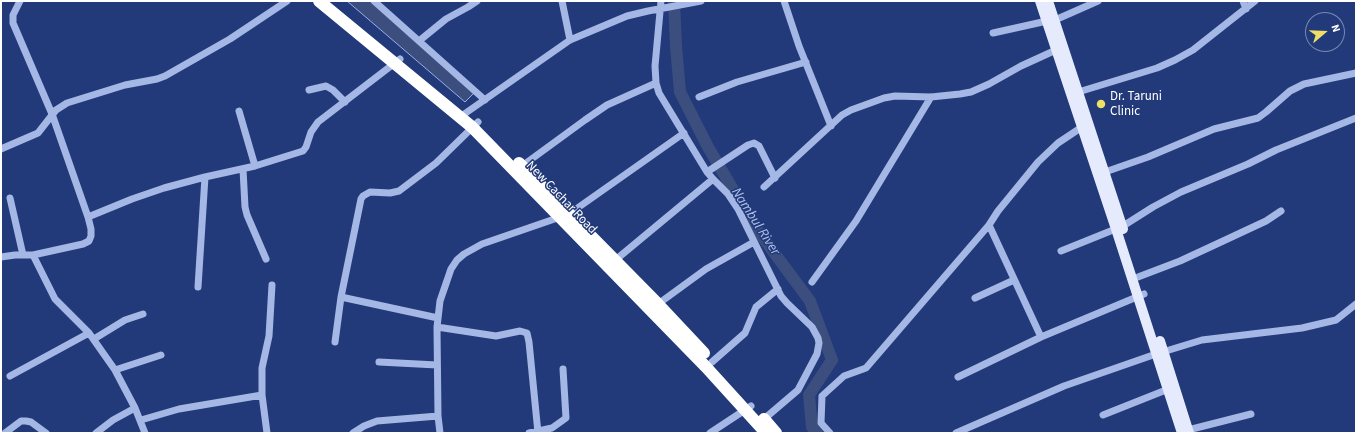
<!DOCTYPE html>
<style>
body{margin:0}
#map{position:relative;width:1357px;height:434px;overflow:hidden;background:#223a7a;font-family:"Source Sans 3",sans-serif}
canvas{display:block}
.frame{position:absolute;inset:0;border:2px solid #fff;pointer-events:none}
.north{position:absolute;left:1305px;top:12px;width:40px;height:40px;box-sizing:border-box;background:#223a7a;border:1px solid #7a89af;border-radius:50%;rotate:71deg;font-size:11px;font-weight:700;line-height:16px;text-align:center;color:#fff}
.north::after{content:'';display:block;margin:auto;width:14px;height:18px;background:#f0df67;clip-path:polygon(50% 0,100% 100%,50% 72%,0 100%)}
</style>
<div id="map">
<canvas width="1357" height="434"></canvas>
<div class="frame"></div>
<div class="north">N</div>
</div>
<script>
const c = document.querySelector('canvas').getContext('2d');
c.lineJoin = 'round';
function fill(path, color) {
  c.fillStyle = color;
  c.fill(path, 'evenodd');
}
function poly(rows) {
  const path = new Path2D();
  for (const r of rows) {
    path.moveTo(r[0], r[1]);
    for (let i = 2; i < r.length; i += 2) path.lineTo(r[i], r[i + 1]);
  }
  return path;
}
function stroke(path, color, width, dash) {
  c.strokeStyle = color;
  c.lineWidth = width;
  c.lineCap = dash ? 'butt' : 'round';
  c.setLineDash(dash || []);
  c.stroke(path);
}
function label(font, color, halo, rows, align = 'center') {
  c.font = font + ' "Source Sans 3",sans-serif';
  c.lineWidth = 3;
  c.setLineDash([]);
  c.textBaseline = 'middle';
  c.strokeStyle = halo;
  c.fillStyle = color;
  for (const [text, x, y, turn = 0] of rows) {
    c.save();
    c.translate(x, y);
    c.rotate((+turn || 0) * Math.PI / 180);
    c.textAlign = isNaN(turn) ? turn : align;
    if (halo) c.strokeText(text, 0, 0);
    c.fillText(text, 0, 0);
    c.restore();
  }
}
const water = poly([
 [347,1,371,1,418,41,474,93,465,102,347,1]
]);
const river = poly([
 [674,1,676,46,680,92,708,147,755,227,810,301,832,360,809,395,812,427,817,433]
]);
const minor = poly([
 [20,1,13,15,13,23,52,114,88,217,132,199,164,188,205,177,255,166,303,151,306,147,311,132,318,122,400,59],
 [374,1,485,100],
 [562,1,570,40],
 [661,1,655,66,656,83,659,93,707,172,713,179,728,194,738,209,781,296,787,303,812,327,818,338,819,343,817,354,798,390,764,419],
 [784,1,799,46,831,126],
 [1243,1,1246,9],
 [1055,20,1098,1],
 [993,33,1047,21],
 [419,41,446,19,468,7,477,1],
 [309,90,326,86,333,90,345,102],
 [1075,93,1157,68,1175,60,1193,50,1255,1],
 [699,97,737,82,806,62],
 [239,111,255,166],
 [460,117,570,40,627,16,648,11,701,1],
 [1,149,38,133,56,110,67,103,125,85,157,79,165,76,230,39,287,1],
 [522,166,585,120,607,105,656,83],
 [243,169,245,207,247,215,266,259],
 [707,172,748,145,754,143,759,146,775,178],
 [1105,172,1148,157,1214,129,1258,118,1266,112,1290,91,1304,84,1356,73],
 [764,187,842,115,851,110,884,98,895,96,931,97,960,94,971,92,989,84,1021,66,1056,50],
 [10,198,23,255],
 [1061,251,1123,226,1153,207,1181,192,1248,164,1276,150,1356,118],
 [33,255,83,244,89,241,91,236,91,229,88,217],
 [1,257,15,255,33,255,55,299,89,333,115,370,135,408,145,433],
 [613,262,713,179],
 [1138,277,1180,261,1221,242,1266,221,1281,211],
 [812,282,856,221,931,97],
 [198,287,205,177],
 [341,297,361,199,363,196,370,192,390,193,399,191,436,163,478,122],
 [975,298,1014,280],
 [658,304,706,269,754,242],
 [437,327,496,336,520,331,527,333,529,342,538,433],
 [1041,337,1144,294],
 [94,339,125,320,143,314],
 [335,342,341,297,438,318],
 [379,362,437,365],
 [712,362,745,333,756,307,778,289],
 [115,370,161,355],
 [10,376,89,333],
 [958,377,1041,337,989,225],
 [1103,415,1171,388],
 [141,420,179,409,262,395],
 [1188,430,1251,414],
 [5,433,21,421,26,421,31,422,46,433],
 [96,433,113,420,135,408],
 [267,433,262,395,262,368,269,336,272,285],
 [353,433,364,426,377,421,438,416],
 [440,433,438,416,437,327,440,301,451,269,457,260,464,254,482,244,569,214,684,133],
 [529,433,552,428,566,418,563,369],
 [710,433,751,406],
 [830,433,821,423,822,396,844,376,866,368,989,225,998,211,1038,162,1058,143,1082,127],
 [956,433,1064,386,1156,354,1202,340,1302,328,1336,320,1356,304]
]);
const major = poly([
 [1040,1,1116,229,1182,433],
 [1048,1,1123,229],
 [1160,341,1189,433]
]);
const highway = poly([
 [319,1,472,127,706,367,766,433],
 [519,163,658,304,704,353],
 [764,419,776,433]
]);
const markers = [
 [1101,104,5,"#f0df67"]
];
const poiNames = [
 ["Dr. Taruni",1110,97],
 ["Clinic",1110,112]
];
const streetNames = [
 ["New Cachar Road",561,198,46]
];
const waterNames = [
 ["Nambul River",755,222,57]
];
fill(water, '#3b4e7d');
stroke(water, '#98b0e6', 1);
stroke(river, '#3b4e7d', 12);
stroke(minor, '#a4b7e5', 7);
stroke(major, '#e5eafc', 10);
stroke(highway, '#fff', 12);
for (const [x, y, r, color] of markers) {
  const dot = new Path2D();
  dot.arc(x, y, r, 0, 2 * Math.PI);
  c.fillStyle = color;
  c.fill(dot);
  stroke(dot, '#223a7a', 1.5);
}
label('13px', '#fff', '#223a7a', poiNames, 'left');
label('13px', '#fff', '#223a7a', streetNames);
label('italic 14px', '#afc2ed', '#223a7a', waterNames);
</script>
